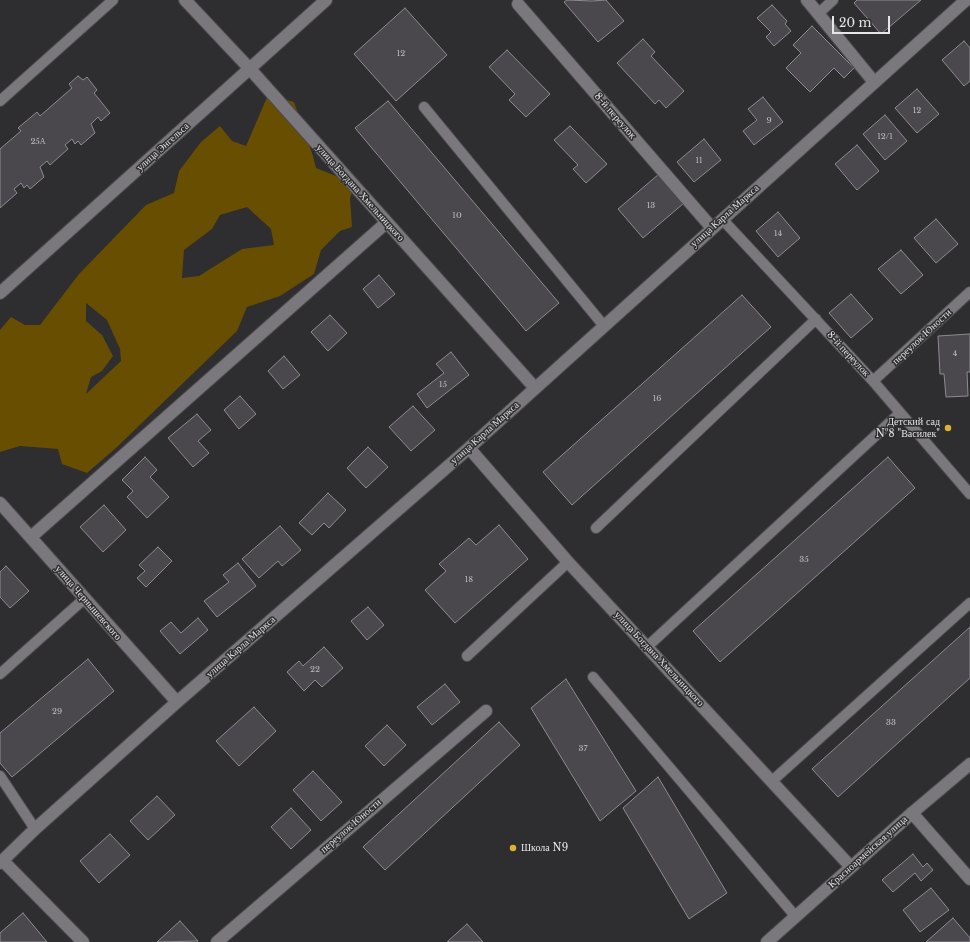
<!DOCTYPE html>
<meta charset="utf-8">
<style>
body{margin:0}
#map{position:relative;width:970px;height:942px;overflow:hidden;background:#2e2d30;font-family:"Libre Baskerville",serif}
canvas{display:block}
.scale{position:absolute;left:832px;top:16px;width:58px;height:18px;box-sizing:border-box;border:2px solid #e6e5e8;border-top:0;padding-left:5px;font-size:12px;line-height:14px;white-space:nowrap;color:#e6e5e8;-webkit-text-stroke:3px #2e2d30;paint-order:stroke}
</style>
<div id="map">
<canvas width="970" height="942"></canvas>
<div class="scale">20 m</div>
</div>
<script>
const c = document.querySelector('canvas').getContext('2d');
c.lineJoin = 'round';
function fill(path, color) {
  c.fillStyle = color;
  c.fill(path, 'evenodd');
}
function poly(rows) {
  const path = new Path2D();
  for (const r of rows) {
    path.moveTo(r[0], r[1]);
    for (let i = 2; i < r.length; i += 2) path.lineTo(r[i], r[i + 1]);
  }
  return path;
}
function stroke(path, color, width, dash) {
  c.strokeStyle = color;
  c.lineWidth = width;
  c.lineCap = dash ? 'butt' : 'round';
  c.setLineDash(dash || []);
  c.stroke(path);
}
function label(font, color, halo, rows, align = 'center') {
  c.font = font + ' "Libre Baskerville",serif';
  c.lineWidth = 3;
  c.setLineDash([]);
  c.textBaseline = 'middle';
  c.strokeStyle = halo;
  c.fillStyle = color;
  for (const [text, x, y, turn = 0] of rows) {
    c.save();
    c.translate(x, y);
    c.rotate((+turn || 0) * Math.PI / 180);
    c.textAlign = isNaN(turn) ? turn : align;
    if (halo) c.strokeText(text, 0, 0);
    c.fillText(text, 0, 0);
    c.restore();
  }
}
const forest = poly([
 [268,95,294,102,313,156,316,168,346,180,353,190,350,198,352,227,340,231,321,250,314,274,280,296,247,307,237,331,117,447,87,473,62,464,58,449,20,446,0,452,0,330,11,317,25,325,40,325,79,274,146,205,174,193,179,171,201,142,220,126,232,141,246,146],
 [247,207,271,229,274,245,242,249,199,276,182,278,184,250,212,229,220,215],
 [86,303,107,320,120,349,121,361,86,394,91,377,102,371,113,356,102,335,86,321]
]);
const building = poly([
 [567,0,592,1,606,0,624,21,598,42,564,2,567,0],
 [857,0,921,0,881,34,854,3,857,0],
 [772,5,787,21,785,24,791,31,774,46,766,37,771,32,757,18,772,5],
 [405,8,447,55,396,101,354,54,405,8],
 [812,26,854,68,844,78,834,68,810,92,786,68,801,53,793,45,812,26],
 [643,39,655,52,651,56,684,91,666,108,659,100,655,104,617,63,643,39],
 [964,41,970,48,970,81,964,86,942,60,964,41],
 [507,50,550,94,526,117,509,100,515,94,489,67,507,50],
 [78,76,83,80,87,77,97,90,94,93,110,113,101,121,98,117,91,124,95,133,81,145,78,141,75,144,72,139,65,145,68,149,50,165,47,161,40,167,44,177,30,189,27,185,24,188,21,183,14,189,17,193,0,208,0,149,21,131,18,128,37,112,40,116,72,88,69,84,78,76],
 [917,89,939,114,917,133,895,108,917,89],
 [763,97,783,122,754,145,743,131,757,120,748,109,763,97],
 [388,101,559,303,526,331,355,128,388,101],
 [885,115,907,141,885,160,863,134,885,115],
 [570,126,607,164,586,183,573,169,578,165,554,140,570,126],
 [704,139,721,160,694,182,677,162,704,139],
 [857,145,879,171,857,190,835,164,857,145],
 [659,174,684,203,643,238,618,209,659,174],
 [778,212,800,238,778,257,756,231,778,212],
 [936,219,958,244,936,263,914,238,936,219],
 [901,250,923,275,901,294,878,269,901,250],
 [379,275,395,294,378,308,363,289,379,275],
 [851,294,873,319,851,338,829,313,851,294],
 [742,295,771,327,572,505,543,472,742,295],
 [330,315,347,333,328,351,311,332,330,315],
 [970,334,970,372,967,372,968,396,946,397,944,374,940,374,938,336,970,334],
 [451,352,469,375,427,408,417,394,444,373,436,364,451,352],
 [284,356,300,375,283,389,268,371,284,356],
 [240,396,256,414,239,429,224,410,240,396],
 [413,406,435,430,411,451,389,427,413,406],
 [197,414,211,430,198,441,209,453,193,467,168,438,197,414],
 [368,447,388,467,366,488,347,468,368,447],
 [145,457,157,470,150,477,169,497,147,518,127,497,133,491,122,480,145,457],
 [888,457,915,488,720,662,693,631,888,457],
 [328,493,346,510,329,528,324,523,312,535,299,523,328,493],
 [104,505,126,530,103,552,80,527,104,505],
 [499,525,528,559,455,623,425,590,446,571,439,564,469,538,476,545,499,525],
 [280,526,301,550,282,566,278,561,259,578,242,559,280,526],
 [158,547,172,561,146,587,137,578,145,571,139,565,158,547],
 [238,563,256,586,217,617,204,601,229,582,223,575,238,563],
 [6,566,29,591,10,608,0,597,0,572,6,566],
 [368,607,384,625,367,640,351,621,368,607],
 [198,618,208,630,180,654,160,631,171,622,181,633,198,618],
 [970,627,970,678,838,797,812,769,970,627],
 [324,647,343,668,322,687,315,680,304,691,287,672,299,661,303,666,324,647],
 [88,659,114,691,12,777,0,763,0,733,88,659],
 [566,679,636,791,600,821,531,708,566,679],
 [445,684,460,702,432,725,417,707,445,684],
 [254,707,276,731,239,766,216,741,254,707],
 [499,722,520,745,385,870,363,847,499,722],
 [387,725,406,745,384,766,365,746,387,725],
 [313,771,342,802,321,821,293,790,313,771],
 [658,777,727,893,689,919,623,808,658,777],
 [157,796,175,815,148,840,130,821,157,796],
 [291,808,311,830,291,849,271,827,291,808],
 [110,834,130,855,99,883,80,861,110,834],
 [913,854,923,867,927,863,933,870,921,881,915,873,893,892,882,880,913,854],
 [931,888,949,910,920,932,903,910,931,888],
 [23,913,47,942,0,942,0,933,23,913],
 [953,918,970,938,970,942,926,942,953,918],
 [180,921,198,941,157,942,180,921],
 [467,924,483,942,447,942,467,924]
]);
const lane = poly([
 [819,13,833,0],
 [0,101,113,0],
 [424,107,604,326],
 [722,219,873,381,970,494],
 [873,381,970,292],
 [596,528,816,319],
 [648,646,900,413],
 [467,656,568,562],
 [0,674,84,599],
 [593,677,796,917],
 [0,776,35,829],
 [772,781,970,603]
]);
const street = poly([
 [185,0,250,69,535,388],
 [807,0,874,82],
 [518,4,712,228],
 [469,448,568,562,851,867],
 [0,503,177,702],
 [31,537,386,223],
 [912,813,970,879],
 [3,861,83,942],
 [0,863,35,829,177,702,469,448,966,0],
 [217,942,486,711]
]);
const secondary = poly([
 [0,293,326,0],
 [767,942,912,813,970,764]
]);
const markers = [
 [948,428,4,"#deb133"],
 [513,848,4,"#deb133"]
];
const numberNames = [
 ["12",401,54],
 ["12",917,111],
 ["9",769,121],
 ["12/1",885,137],
 ["25А",38,142],
 ["11",699,161],
 ["13",651,206],
 ["10",457,216],
 ["14",778,234],
 ["4",955,354],
 ["15",443,385],
 ["16",657,399],
 ["35",804,560],
 ["18",469,580],
 ["22",315,670],
 ["29",57,712],
 ["33",891,723],
 ["37",583,749]
];
const streetNames = [
 ["8-й переулок",615,116,49],
 ["улица Энгельса",163,147,-42],
 ["улица Богдана Хмельницкого",360,193,48],
 ["улица Карла Маркса",725,216,-42],
 ["переулок Юности",922,337,-43],
 ["8-й переулок",848,354,47],
 ["улица Карла Маркса",485,433,-42],
 ["улица Чернышевского",88,603,49],
 ["улица Карла Маркса",241,647,-41],
 ["улица Богдана Хмельницкого",659,659,47],
 ["переулок Юности",351,826,-41],
 ["Красноармейская улица",868,852,-42]
];
const poiNames = [
 ["Детский сад",940,422],
 ["№8 \"Василек\"",940,434],
 ["Школа N9",521,848,"left"]
];
fill(forest, '#674e00');
fill(building, '#4a484c');
stroke(building, '#8e8c90', 1);
stroke(lane, '#4c4b4e', 12);
stroke(street, '#4c4b4e', 14);
stroke(secondary, '#4c4b4e', 14);
stroke(lane, '#7a787c', 10);
stroke(street, '#7a787c', 12);
stroke(secondary, '#7a787c', 12);
for (const [x, y, r, color] of markers) {
  const dot = new Path2D();
  dot.arc(x, y, r, 0, 2 * Math.PI);
  c.fillStyle = color;
  c.fill(dot);
  stroke(dot, '#2e2d30', 1.5);
}
label('8px', '#bfbec1', null, numberNames);
label('10px', '#e6e5e8', '#2e2d30', streetNames);
label('10px', '#e6e5e8', '#2e2d30', poiNames, 'right');
</script>
